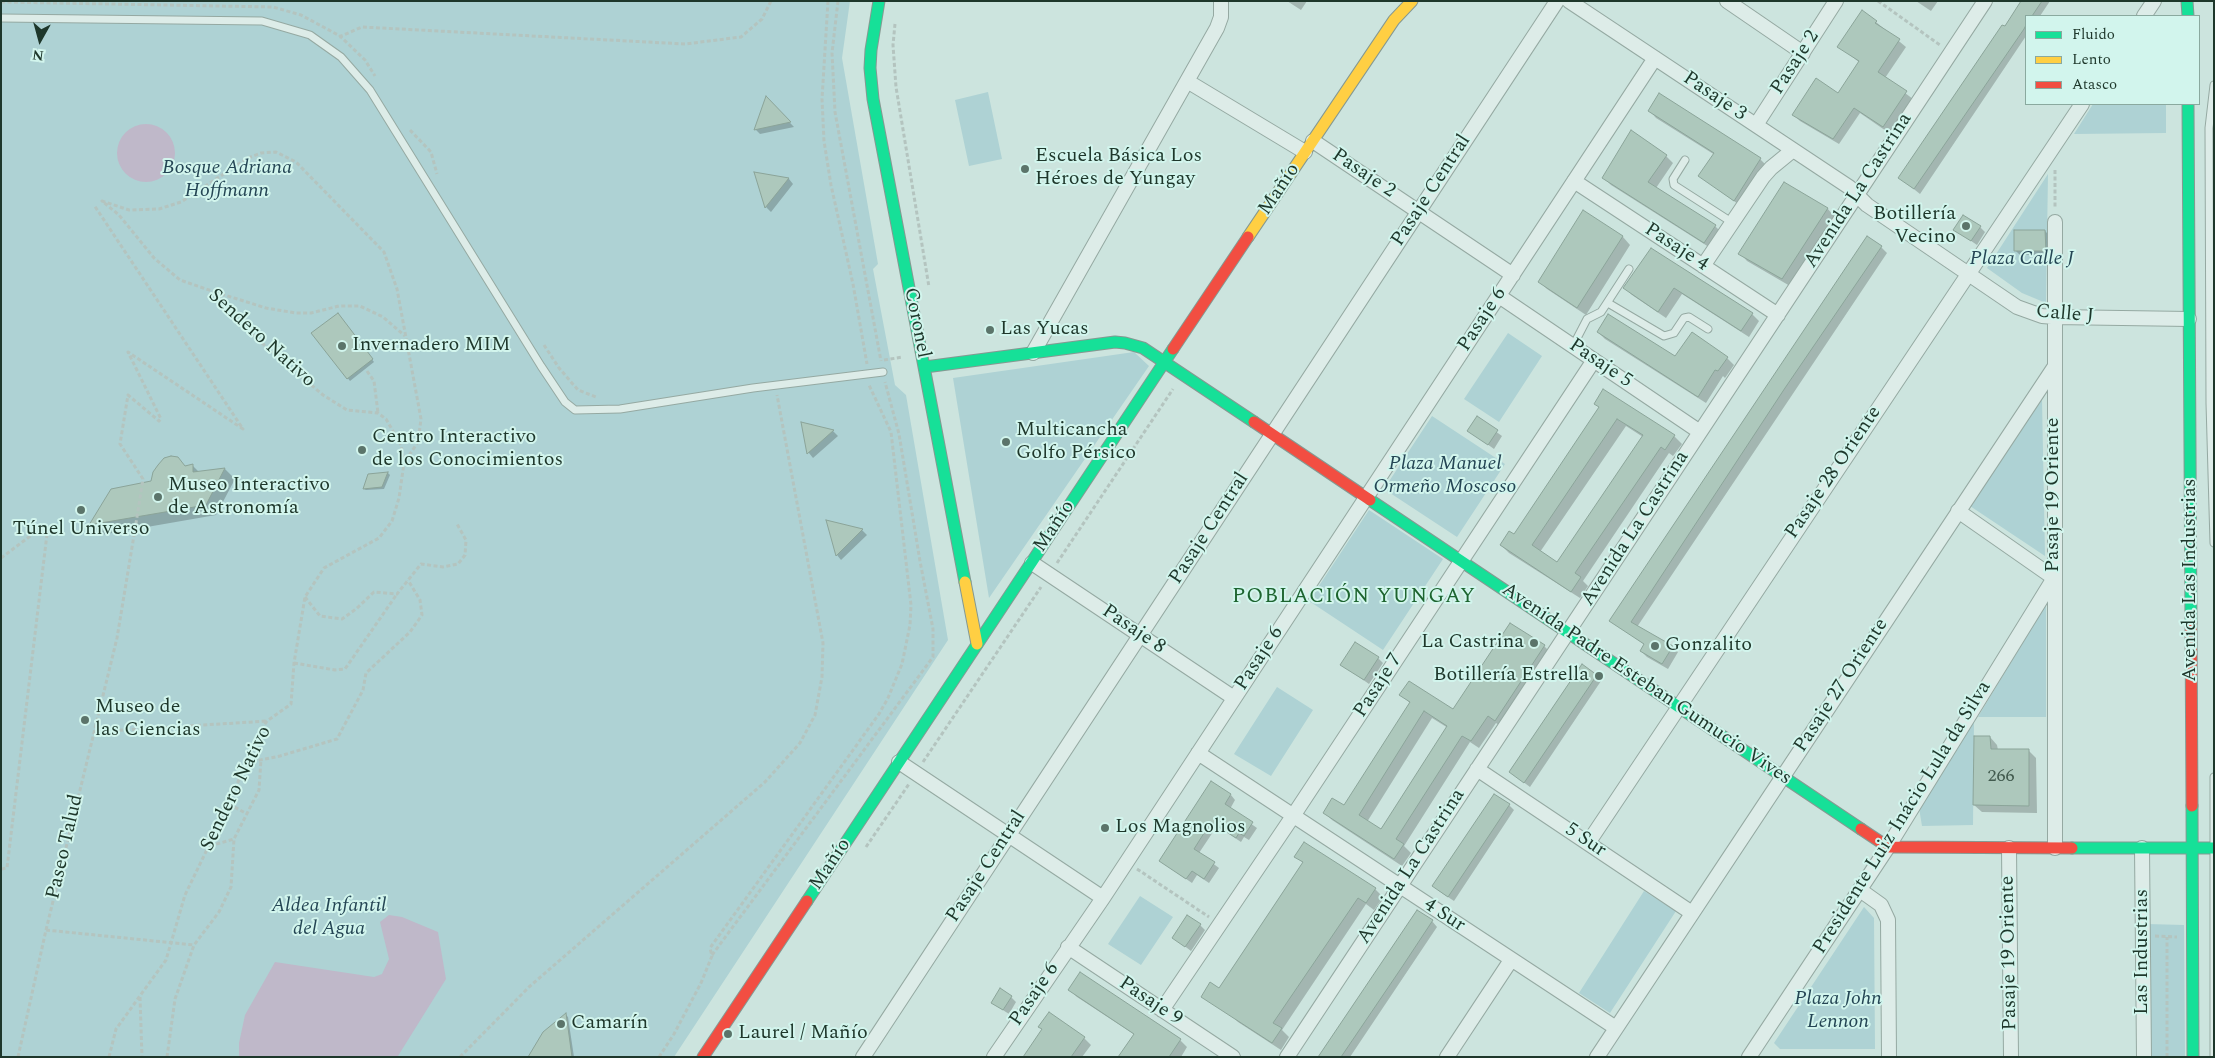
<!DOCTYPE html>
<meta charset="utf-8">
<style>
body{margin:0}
#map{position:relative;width:2215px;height:1058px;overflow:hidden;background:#cce4de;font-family:Spectral,serif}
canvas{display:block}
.frame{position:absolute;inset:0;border:2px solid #1e372b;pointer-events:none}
.legend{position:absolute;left:2025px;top:15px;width:175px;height:90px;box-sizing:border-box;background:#d2f5ed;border:1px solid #8aa99f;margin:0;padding:6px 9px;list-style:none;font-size:15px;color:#1e372b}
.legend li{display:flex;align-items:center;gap:10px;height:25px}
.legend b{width:25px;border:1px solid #8aa99f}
.north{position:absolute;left:15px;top:15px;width:50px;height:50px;-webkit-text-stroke:4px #d2f5ed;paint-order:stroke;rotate:187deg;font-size:14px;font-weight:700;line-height:20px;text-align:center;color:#1e372b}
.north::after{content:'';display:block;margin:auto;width:18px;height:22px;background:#1e372b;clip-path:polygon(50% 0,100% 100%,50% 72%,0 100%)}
</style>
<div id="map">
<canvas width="2215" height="1058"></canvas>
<div class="frame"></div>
<ul class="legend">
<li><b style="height:6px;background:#16e098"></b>Fluido</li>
<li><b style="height:6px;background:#ffcf43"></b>Lento</li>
<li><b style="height:6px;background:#f24e42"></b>Atasco</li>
</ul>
<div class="north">N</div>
</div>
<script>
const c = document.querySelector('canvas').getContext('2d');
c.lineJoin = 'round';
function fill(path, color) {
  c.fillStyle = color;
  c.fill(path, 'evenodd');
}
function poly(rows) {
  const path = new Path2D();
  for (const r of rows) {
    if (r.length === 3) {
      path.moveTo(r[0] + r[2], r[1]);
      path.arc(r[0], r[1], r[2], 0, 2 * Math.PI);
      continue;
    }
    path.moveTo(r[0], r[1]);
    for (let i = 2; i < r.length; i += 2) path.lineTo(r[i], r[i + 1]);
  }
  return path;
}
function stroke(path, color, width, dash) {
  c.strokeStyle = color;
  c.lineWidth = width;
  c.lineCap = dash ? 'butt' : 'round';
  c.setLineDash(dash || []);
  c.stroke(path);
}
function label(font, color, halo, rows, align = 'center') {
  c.font = font + ' Spectral,serif';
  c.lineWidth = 4;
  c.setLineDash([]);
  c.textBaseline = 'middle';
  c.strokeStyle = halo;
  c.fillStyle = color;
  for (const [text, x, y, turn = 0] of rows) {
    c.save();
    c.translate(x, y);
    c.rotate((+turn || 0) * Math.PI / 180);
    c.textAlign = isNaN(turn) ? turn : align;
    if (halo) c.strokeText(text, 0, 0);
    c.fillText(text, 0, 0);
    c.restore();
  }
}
const green = poly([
 [1,1,850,1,842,58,878,264,873,269,895,385,906,395,948,640,674,1057,1,1057],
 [988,92,1002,159,969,166,955,100],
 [2093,104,2166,104,2166,133,2074,134],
 [2048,174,2046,303,2022,293,1987,268],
 [1508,333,1542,356,1499,422,1464,399],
 [1134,352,1149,366,989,598,953,378],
 [2042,399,2045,556,1970,506],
 [1432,416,1505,464,1457,537,1384,489],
 [1369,510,1443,559,1383,650,1309,601],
 [2046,604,2046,717,1978,717],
 [1277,687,1313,710,1271,776,1234,754],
 [1974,722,1973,825,1922,826,1919,808],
 [1644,891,1676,911,1610,1013,1579,993],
 [1140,896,1173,917,1141,965,1108,944],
 [1864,907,1874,918,1875,1049,1780,1049,1774,1043],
 [2147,924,2184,925,2185,1057,2149,1057]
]);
const water = poly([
 [146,153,29],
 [389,915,402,917,438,932,446,979,398,1056,239,1057,239,1043,245,1015,275,962,374,977,382,974,389,959,380,922]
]);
const shadow = poly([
 [1287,1,1307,1,1301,10],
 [1916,1,1938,1,1931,11],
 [2022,1,2050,1,2040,16,2026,16,2026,36,1920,194,1900,178],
 [1876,22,1906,47,1885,78,1913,99,1889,133,1860,113,1839,144,1800,121,1793,114,1838,95,1860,63,1839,46],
 [766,98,794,127,760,134,756,130],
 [1649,110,1760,159,1767,166,1742,207,1700,176,1715,155,1656,118],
 [1666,156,1673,163,1656,188,1715,226,1722,233,1712,249,1611,185,1604,178],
 [756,173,789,179,793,184,771,212,766,207],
 [1827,208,1834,216,1790,286,1747,261,1740,253],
 [1584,212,1623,237,1630,245,1586,315,1547,289,1539,281],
 [1980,227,1985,232,1977,245,1955,230],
 [2045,231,2050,236,2050,255,2020,255,2015,250],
 [1881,247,1887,253,1637,627,1672,647,1678,652,1668,669,1647,657,1641,651,1645,645,1611,621],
 [1652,250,1752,314,1759,321,1749,337,1682,294,1666,318,1632,295,1625,288],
 [339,317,374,362,350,381,313,334],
 [1598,332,1675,358,1727,358,1734,365,1725,378,1723,376,1706,403,1605,339],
 [1595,403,1674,436,1682,444,1673,456,1669,453,1583,581,1588,586,1580,598,1509,553,1501,545,1514,535,1600,408],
 [1626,426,1643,437,1558,563,1540,552],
 [1477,418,1502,436,1494,449,1469,431],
 [802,423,833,431,838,436,813,458,809,453],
 [193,466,200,473,225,469,235,479,216,515,101,535,91,525,112,490,152,482,185,467],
 [388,473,390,475,384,489,366,490,364,489,369,475],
 [828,521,862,530,867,535,841,560,837,555],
 [1511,624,1544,646,1552,654,1503,728,1496,723,1479,748,1470,742,1404,846,1411,853,1402,866,1332,820,1324,812,1344,807,1410,703,1401,695,1453,711],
 [1432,718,1448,728,1382,831,1367,822],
 [1378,658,1383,663,1369,684,1342,665],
 [1582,666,1601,681,1530,787,1510,772],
 [1990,737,1997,745,1998,750,2028,750,2036,758,2037,813,1982,812,1974,805],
 [1231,795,1235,800,1230,809,1257,828,1249,840,1244,837,1241,842,1217,826,1199,853,1219,868,1209,883,1197,875,1192,883,1160,861],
 [1509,805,1514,810,1454,901,1439,891],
 [1296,856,1375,889,1383,897,1374,910,1366,904,1282,1030,1289,1037,1281,1050,1238,1022,1230,1014,1219,989,1304,864],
 [1432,921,1437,927,1350,1057,1320,1057],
 [1200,925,1205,930,1191,951,1174,938],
 [1070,990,1180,1040,1187,1047,1181,1057,1120,1057,1135,1035,1077,997],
 [1011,997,1016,1002,1009,1014,992,1003],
 [566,1015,568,1017,574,1057,529,1057,544,1033],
 [1043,1030,1084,1038,1091,1045,1082,1057,1025,1057]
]);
const building = poly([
 [2021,1,2042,1,2032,16,2026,16,2026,25,2024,29,1914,189,1898,178,2002,25,2005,26,2021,1],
 [1862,10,1877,21,1875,23,1900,39,1878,72,1907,91,1883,127,1854,108,1833,139,1792,115,1816,78,1838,93,1859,61,1837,47,1862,10],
 [1659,93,1761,158,1734,201,1698,176,1714,153,1648,111,1659,93],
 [766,96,791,122,754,130,766,96],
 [1631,130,1667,155,1648,182,1716,225,1704,243,1602,178,1631,130],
 [754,172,789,178,765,208,754,172],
 [1784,182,1828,208,1782,279,1738,254,1784,182],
 [1583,210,1623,236,1577,308,1538,282,1583,210],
 [1963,215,1981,226,1971,241,1953,230,1963,215],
 [2014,230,2045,230,2046,251,2014,251,2014,230],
 [1867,236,1882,246,1785,388,1631,622,1673,646,1662,664,1640,651,1644,644,1609,621,1867,236],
 [1651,248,1753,313,1741,331,1674,288,1658,312,1623,288,1651,248],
 [338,313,373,359,347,379,311,333,338,313],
 [1608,314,1675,356,1692,332,1728,357,1718,371,1715,370,1698,397,1597,332,1608,314],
 [1603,389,1675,435,1665,450,1661,447,1575,573,1581,577,1571,592,1500,545,1509,531,1514,534,1599,407,1594,404,1603,389],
 [1617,419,1643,435,1557,562,1532,545,1617,419],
 [1477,416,1498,430,1488,445,1467,431,1477,416],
 [801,422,834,430,807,454,801,422],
 [171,456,178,457,185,466,193,464,193,472,225,468,206,505,89,525,111,489,151,481,153,472,158,465,164,458,171,456],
 [388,472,382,487,363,489,368,474,388,472],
 [826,520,863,529,836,556,826,520],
 [1510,623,1545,645,1495,721,1488,716,1471,741,1462,736,1396,839,1404,844,1394,859,1323,813,1332,798,1344,805,1410,702,1399,695,1409,681,1453,709,1510,623],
 [1424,711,1447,726,1381,829,1359,815,1424,711],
 [1355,642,1379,657,1364,680,1340,665,1355,642],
 [1582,664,1597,675,1524,783,1509,772,1582,664],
 [1974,736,1990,736,1991,749,2029,749,2029,806,1973,805,1974,736],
 [1211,781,1231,794,1225,804,1253,822,1244,836,1239,833,1236,838,1211,822,1194,849,1215,862,1204,879,1192,871,1186,879,1159,861,1211,781],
 [1494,794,1510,804,1448,897,1432,886,1494,794],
 [1304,842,1376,888,1366,903,1358,898,1273,1023,1282,1028,1272,1043,1201,997,1210,982,1219,988,1303,862,1294,857,1304,842],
 [1417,910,1433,920,1402,967,1341,1057,1318,1057,1417,910],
 [1187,915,1201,924,1185,947,1172,938,1187,915],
 [1080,972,1181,1039,1169,1057,1118,1057,1134,1034,1068,990,1080,972],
 [1000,988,1012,996,1003,1010,991,1003,1000,988],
 [1049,1012,1085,1037,1071,1057,1023,1057,1042,1029,1038,1027,1049,1012],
 [566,1013,572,1057,528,1057,543,1032,566,1013]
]);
const path = poly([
 [828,1,822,99,824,141,831,185,853,284,867,364],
 [838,1,832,53,835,112,881,361],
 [1878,1,1940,45],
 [1,2,273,7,301,15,340,36,365,60,375,76],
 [895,24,893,45,896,87,929,287],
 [339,37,362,27,685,44,741,37,762,19,771,1],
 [410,130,431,152,437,174],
 [2055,170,2055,209],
 [215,292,266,308,296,313,311,313,339,306,360,306,383,317,405,336],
 [544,345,559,368,578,390,596,397],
 [884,360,903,357],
 [367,371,374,381,378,413],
 [1,558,41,528,47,534,7,868,1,869],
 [1057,563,1173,389],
 [305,597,320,616,342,619,356,609,374,592,397,594,421,564,443,567,458,564,465,555,466,540,457,524],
 [294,663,335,670,345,669,397,594],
 [93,732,267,721],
 [923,762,1041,587],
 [246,763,280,756,337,739,363,690,366,673,410,632,422,615,420,600,408,580],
 [229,804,247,814],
 [210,846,234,839],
 [866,847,909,784],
 [1137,869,1209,917],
 [46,930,194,945],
 [2155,936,2177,937],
 [712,955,933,657,933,629,920,561,899,434,885,382],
 [140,997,142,1057],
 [18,1057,46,930,117,638,137,517,143,479,120,444,128,395,159,421,161,419,128,352,243,429,94,205],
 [109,1057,116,1029,166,960,185,895,229,804,256,738,267,721,291,704,294,663,305,597,324,568,379,538,392,521,399,498,404,463,401,445,386,419,378,413,347,410,323,395,256,338,230,307,212,291,180,280,154,258,119,215,102,201,129,210,159,209,181,202,248,158,261,153,276,152,296,162,384,252,397,289,421,419,418,442,404,463],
 [167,1057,175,999,194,945,219,912,231,887,234,839,259,790,261,759],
 [460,1057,529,987,765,782,800,743,815,715,822,677,823,643,777,395],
 [659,1057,674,1034,701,983,712,956,710,948,879,714,888,698,902,664,910,625,911,605,891,432,869,385],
 [2167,1057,2167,937]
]);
const lane = poly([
 [1,18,262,21,310,35,341,57,370,90,541,366,565,402,575,410,620,409,753,388,883,372],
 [2214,85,2209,128,2210,403,2214,543],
 [1685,160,1673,179,1674,185,1733,223],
 [1608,303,1664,336,1674,333,1684,318,1689,317,1708,329],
 [1573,346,1587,319,1601,312,1605,306,1629,269],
 [2214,1057,2214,777]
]);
const street = poly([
 [1569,1,1849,187,1867,205,2017,307,2042,316,2055,317,2189,319],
 [1727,1,1803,53],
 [2144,16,2154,1],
 [1187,81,1305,152],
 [1756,125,1836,1],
 [1313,141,1513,275],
 [1574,181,1778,315],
 [1703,266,1763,177,1771,168,1793,150],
 [1499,296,1700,432],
 [1033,353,1217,28,1221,17,1221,1],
 [1032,563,1234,698],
 [1198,753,1616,1028],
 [899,762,1103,898],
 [1477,769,1692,913],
 [1588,843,2082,104],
 [2009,848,2011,1057],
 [2055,848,2055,222],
 [2142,848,2144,1057],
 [1860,890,1881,905,1888,920,1889,1057],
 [1068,947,1233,1057],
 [1162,1010,1293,816,1594,360],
 [863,1057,1557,1],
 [994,1057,1103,898,1655,58],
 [1287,1057,1985,1],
 [1447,1057,1511,960],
 [1597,1057,2055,366],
 [1749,1057,1888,847,2054,578,1958,511]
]);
const fast = poly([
 [879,1,871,50,870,68,873,99,965,582],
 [2187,1,2188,16],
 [2188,104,2191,623],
 [925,367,1115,342,1125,343,1143,348,1254,422],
 [1370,500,1861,829],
 [2192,806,2193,1057],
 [2072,848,2214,848],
 [807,901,1173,349]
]);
const slow = poly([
 [1248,237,1394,20,1412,1],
 [965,582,977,644]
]);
const jam = poly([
 [1173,349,1248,237],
 [1254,422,1370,500],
 [2191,623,2192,806],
 [1861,829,1888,847,2072,848],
 [703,1057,807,901]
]);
const markers = [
 [1025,169,5,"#5b746a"],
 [1966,226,5,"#5b746a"],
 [990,330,5,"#5b746a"],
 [342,346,5,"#5b746a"],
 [1006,442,5,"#5b746a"],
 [362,450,5,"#5b746a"],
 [158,497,5,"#5b746a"],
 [81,510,5,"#5b746a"],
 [1534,643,5,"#5b746a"],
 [1655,646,5,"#5b746a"],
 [1599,676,5,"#5b746a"],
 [85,720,5,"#5b746a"],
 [1105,828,5,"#5b746a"],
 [561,1024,5,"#5b746a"],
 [728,1034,5,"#5b746a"]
];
const numberNames = [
 ["266",2001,777]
];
const streetNames = [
 ["Pasaje 2",1796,63,-57],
 ["Pasaje 3",1714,97,34],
 ["Pasaje 2",1363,174,34],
 ["Mañío",1280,190,-56],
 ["Pasaje Central",1432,191,-57],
 ["Avenida La Castrina",1859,191,-57],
 ["Pasaje 4",1676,248,33],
 ["Calle J",2065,315,5],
 ["Pasaje 6",1483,320,-57],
 ["Coronel",916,323,79],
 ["Sendero Nativo",261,339,42],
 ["Pasaje 5",1600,364,34],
 ["Pasaje 28 Oriente",1834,473,-56],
 ["Pasaje 19 Oriente",2054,495,-90],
 ["Mañío",1055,527,-56],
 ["Pasaje Central",1210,529,-57],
 ["Avenida La Castrina",1636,529,-57],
 ["Avenida Las Industrias",2191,580,-90],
 ["Pasaje 8",1133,630,34],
 ["Pasaje 6",1260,659,-57],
 ["Avenida Padre Esteban Gumucio Vives",1646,685,34],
 ["Pasaje 7",1379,686,-57],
 ["Pasaje 27 Oriente",1842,686,-57],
 ["Sendero Nativo",237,789,-64],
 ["Presidente Luiz Inácio Lula da Silva",1903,818,-58],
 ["5 Sur",1585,841,34],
 ["Paseo Talud",66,847,-77],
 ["Mañío",831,865,-56],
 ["Pasaje Central",987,867,-57],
 ["Avenida La Castrina",1412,867,-57],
 ["4 Sur",1444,916,33],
 ["Las Industrias",2143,952,-90],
 ["Pasaje 19 Oriente",2010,953,-91],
 ["Pasaje 6",1035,995,-56],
 ["Pasaje 9",1150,1002,34]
];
const poiNames = [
 ["Escuela Básica Los",1035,157],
 ["Héroes de Yungay",1035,180],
 ["Botillería",1956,215,"right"],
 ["Vecino",1956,238,"right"],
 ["Las Yucas",1000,330],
 ["Invernadero MIM",352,346],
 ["Multicancha",1016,431],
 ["Golfo Pérsico",1016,454],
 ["Centro Interactivo",372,438],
 ["de los Conocimientos",372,461],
 ["Museo Interactivo",168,486],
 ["de Astronomía",168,509],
 ["Túnel Universo",81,530,"center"],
 ["La Castrina",1524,643,"right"],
 ["Gonzalito",1665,646],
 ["Botillería Estrella",1589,676,"right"],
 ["Museo de",95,708],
 ["las Ciencias",95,731],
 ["Los Magnolios",1115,828],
 ["Camarín",571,1024],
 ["Laurel / Mañío",738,1034]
];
const parkNames = [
 ["Bosque Adriana",227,169],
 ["Hoffmann",227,192],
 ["Plaza Calle J",2022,260],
 ["Plaza Manuel",1445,465],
 ["Ormeño Moscoso",1445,488],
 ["Aldea Infantil",329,907],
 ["del Agua",329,930],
 ["Plaza John",1838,1000],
 ["Lennon",1838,1023]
];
const neighbourhoodNames = [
 ["POBLACIÓN YUNGAY",1354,598]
];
fill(green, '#aed2d4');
fill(water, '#bfb8c9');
fill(shadow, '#0003');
fill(building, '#adc8bc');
stroke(building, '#8ba499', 1);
stroke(lane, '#95a9a2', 9);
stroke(street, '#95a9a2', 16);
stroke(fast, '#859992', 13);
stroke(slow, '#859992', 13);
stroke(jam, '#859992', 13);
stroke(path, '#b4c4bf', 3, [4, 2.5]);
stroke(lane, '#ddece8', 7);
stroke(street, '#ddece8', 14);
stroke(fast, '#16e098', 11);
stroke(slow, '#ffcf43', 11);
stroke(jam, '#f24e42', 11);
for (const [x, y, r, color] of markers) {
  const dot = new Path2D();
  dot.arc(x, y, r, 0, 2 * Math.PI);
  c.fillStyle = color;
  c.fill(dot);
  stroke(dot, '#d2f5ed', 2);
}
label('18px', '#425b4f', null, numberNames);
label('20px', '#1e372b', '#d2f5ed', streetNames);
label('20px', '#1e372b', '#d2f5ed', poiNames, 'left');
label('italic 20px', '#244554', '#d2f5ed', parkNames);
c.letterSpacing = '1px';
label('21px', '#1d642f', '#d2f5ed', neighbourhoodNames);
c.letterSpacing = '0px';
</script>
